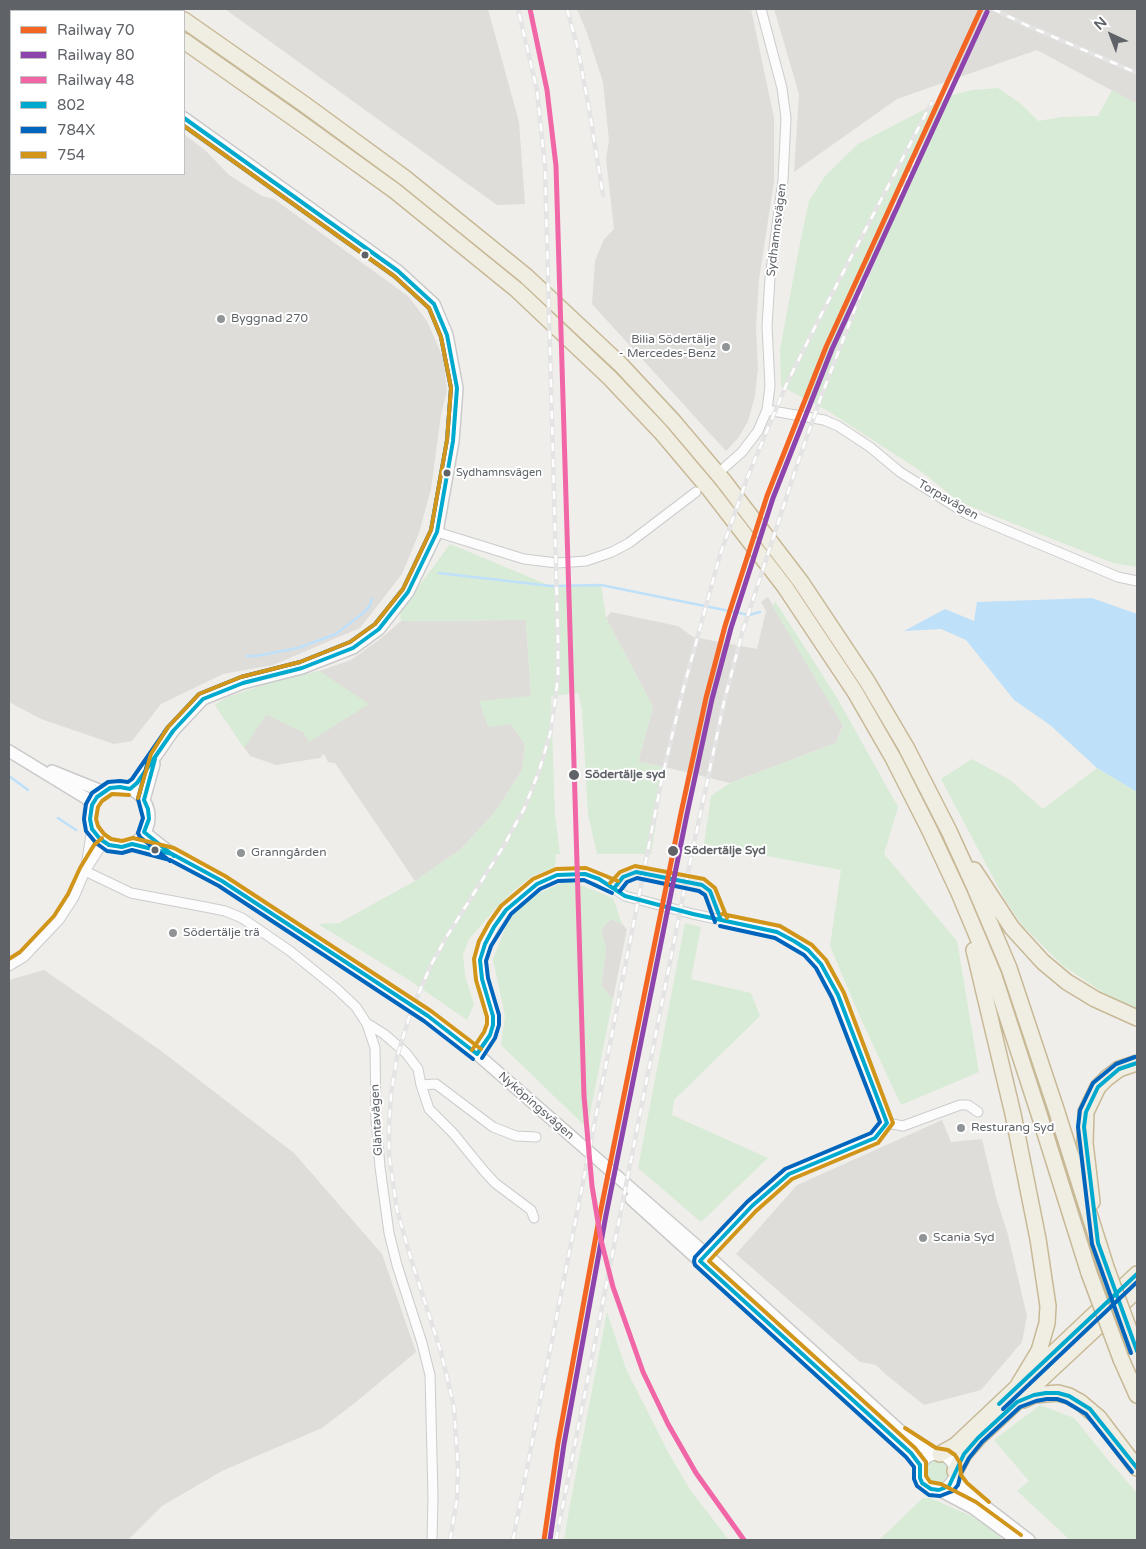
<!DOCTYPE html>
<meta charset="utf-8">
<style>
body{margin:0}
#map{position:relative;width:1146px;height:1549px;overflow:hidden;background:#efeeea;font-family:"Varela Round",sans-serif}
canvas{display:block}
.frame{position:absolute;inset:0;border:10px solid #5f6368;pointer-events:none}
.legend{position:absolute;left:10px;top:10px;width:175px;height:165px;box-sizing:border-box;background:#fff;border:1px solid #bfc1c3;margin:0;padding:6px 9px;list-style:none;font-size:15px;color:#5f6368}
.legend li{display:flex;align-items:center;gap:10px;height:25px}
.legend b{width:25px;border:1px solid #bfc1c3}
.north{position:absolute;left:1086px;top:10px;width:50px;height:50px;-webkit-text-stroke:4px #fff;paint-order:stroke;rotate:317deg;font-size:14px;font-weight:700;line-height:20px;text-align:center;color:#5f6368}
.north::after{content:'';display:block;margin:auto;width:18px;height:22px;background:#5f6368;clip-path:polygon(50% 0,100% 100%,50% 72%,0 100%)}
</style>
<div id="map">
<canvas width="1146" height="1549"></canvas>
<div class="frame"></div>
<ul class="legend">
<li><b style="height:6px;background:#f26522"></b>Railway 70</li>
<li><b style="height:6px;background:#8e44ad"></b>Railway 80</li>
<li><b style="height:6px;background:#f166a7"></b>Railway 48</li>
<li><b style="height:6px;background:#00a9ce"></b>802</li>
<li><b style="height:6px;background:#0065bd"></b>784X</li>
<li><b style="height:6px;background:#d1951a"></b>754</li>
</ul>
<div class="north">N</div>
</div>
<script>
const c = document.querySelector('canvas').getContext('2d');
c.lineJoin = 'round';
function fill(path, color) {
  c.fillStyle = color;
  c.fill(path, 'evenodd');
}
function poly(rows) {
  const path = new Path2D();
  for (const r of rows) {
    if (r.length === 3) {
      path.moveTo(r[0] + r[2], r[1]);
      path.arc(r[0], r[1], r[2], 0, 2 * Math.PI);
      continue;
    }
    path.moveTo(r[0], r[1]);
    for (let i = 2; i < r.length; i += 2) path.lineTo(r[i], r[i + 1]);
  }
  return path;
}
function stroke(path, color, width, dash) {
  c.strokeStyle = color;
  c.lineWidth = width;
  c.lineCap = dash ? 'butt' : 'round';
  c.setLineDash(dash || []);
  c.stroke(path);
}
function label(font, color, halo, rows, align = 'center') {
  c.font = font + ' "Varela Round",sans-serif';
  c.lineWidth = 4;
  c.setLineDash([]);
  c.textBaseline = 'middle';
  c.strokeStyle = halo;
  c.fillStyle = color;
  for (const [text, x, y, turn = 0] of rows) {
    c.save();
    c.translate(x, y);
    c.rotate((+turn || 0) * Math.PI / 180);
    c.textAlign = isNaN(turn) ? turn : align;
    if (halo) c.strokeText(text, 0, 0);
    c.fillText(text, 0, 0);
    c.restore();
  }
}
const industrial = poly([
 [225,9,488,9,519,122,525,204,497,205],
 [577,9,751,9,774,118,774,181,759,280,756,328,758,368,755,396,748,421,739,437,726,451,592,304,595,261,604,239,614,229,606,159,609,141,603,82,587,33],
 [774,9,1137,9,1137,104,1037,50,897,99,794,172,799,94],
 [9,12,11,14,11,174,184,174,184,134,206,151,229,175,262,196,274,199,408,296,427,321,444,360,447,390,441,415,431,489,419,533,402,574,360,628,273,665,223,674,161,704,132,741,114,744,41,719,9,702],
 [768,597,843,725,836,743,730,783,665,767,638,762,653,707,606,618,611,612,678,626,693,637,757,649,766,611,761,602],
 [510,620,526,620,531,696,511,724,525,744,522,770,496,811,460,850,415,881,335,763,328,762,324,754,320,758,276,765,250,756,215,705,226,698,269,683,319,671,351,660,380,639,401,621],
 [611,919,622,924,627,929,613,999,601,986,606,949,601,929],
 [44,970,160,1050,294,1153,382,1254,416,1352,356,1402,322,1428,222,1471,162,1506,128,1540,9,1540,9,980],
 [942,1120,951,1142,982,1139,996,1197,1008,1235,1027,1316,1022,1342,981,1390,924,1405,884,1373,876,1365,860,1362,736,1254,797,1185]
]);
const green = poly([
 [998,88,1020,103,1038,121,1062,117,1098,116,1112,90,1137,104,1137,567,1113,563,959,502,922,472,828,411,781,386,780,349,799,248,809,201,825,176,858,144,952,95,973,90],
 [450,544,551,586,601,585,606,618,653,707,638,762,665,767,651,854,597,854,588,814,582,710,578,693,551,696,555,816,560,854,556,854,555,867,532,876,517,888,498,906,469,939,463,955,465,976,474,1004,467,1020,409,980,318,924,339,923,415,881,460,850,496,811,522,770,525,744,511,724,488,727,479,701,531,696,526,620,401,621,400,612],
 [775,601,836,696,898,807,884,854,957,941,979,1072,901,1105,860,1017,830,946,841,870,704,844,711,796,730,783,836,743,843,726,773,607],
 [319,671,369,704,309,742,303,732,266,715,244,748,215,705,226,698,269,683],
 [972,759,1010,780,1043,809,1097,768,1137,792,1137,1010,1111,998,1062,965,1021,924,1004,898,941,779],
 [568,880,613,898,622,924,611,919,601,929,606,949,601,986,613,999,587,1128,501,1045,505,1016,493,959,510,916,535,895],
 [685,923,701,927,691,979,751,993,760,1016,674,1100,672,1115,768,1158,701,1222,638,1168],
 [607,1312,626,1369,668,1452,691,1491,729,1540,564,1540,569,1510],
 [1040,1405,1074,1418,1109,1461,1137,1493,1137,1540,1070,1540,1017,1491,1029,1481,994,1440],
 [937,1471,12],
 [923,1498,930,1498,969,1515,991,1529,1003,1540,879,1540]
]);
const water = poly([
 [1092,598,1137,614,1137,792,1097,768,1050,725,1014,700,966,640,941,629,904,631,945,609,974,621,977,602]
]);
const stream = poly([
 [439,573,551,586,601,585,749,615,760,612],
 [247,656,256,656,298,648,336,634,362,614,369,607,372,599],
 [9,776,28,790],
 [58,818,76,830]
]);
const street = poly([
 [767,410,824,420,838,426,870,447,900,472,967,514,1118,577,1137,581],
 [724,468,742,452,758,431,767,410,770,386,767,326,770,278,783,180,786,118,782,88,761,9],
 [437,532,524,559,557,563,586,561,612,552,629,543,696,492],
 [86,866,92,829],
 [85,871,131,893,205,907,225,911,242,918,290,951,337,989,356,1007,367,1024,375,1048,376,1120,380,1167,389,1233,397,1265,422,1343,430,1375,433,1497,432,1540],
 [9,966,24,957,59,920,74,897,85,871,99,849,106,843],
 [368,1024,384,1034,406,1053,418,1069,421,1085,429,1109,453,1133,484,1171,495,1183,531,1210,534,1218],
 [477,1054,490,1035,493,1025,493,1016,488,997,482,979,480,960,485,944,494,927,506,910,537,884,557,875,585,874,599,879,625,896,693,914,777,932,808,950,821,964,838,995,887,1123,875,1138,789,1174,752,1206,703,1258],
 [421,1085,436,1084,493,1127,516,1136,536,1137],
 [887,1123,903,1126,960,1105,968,1105,978,1112]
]);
const secondary = poly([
 [31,9,34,11],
 [9,751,86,798,92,805],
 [52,771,104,792],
 [119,817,30],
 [130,789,137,783,173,731,203,699,243,683,302,668,353,648,379,629,408,592,437,532,453,441,457,388,447,335,434,304,398,271,184,118],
 [144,800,154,764],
 [144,832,172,854,222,881,395,994],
 [132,844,165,853],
 [428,1016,477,1054,706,1254,907,1437,934,1454],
 [631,1199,906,1448,920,1465],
 [937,1472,18],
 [955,1477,962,1487,977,1500,1029,1540],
 [939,1490,973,1508,1014,1538]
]);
const highway = poly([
 [136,9,140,11],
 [167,9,170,11],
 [184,20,304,104,405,178,526,276,621,365,674,422,723,480,801,582,867,681,906,747,949,831,975,888,1009,968,1056,1109,1106,1267],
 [184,41,295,119,395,191,517,290,610,378,661,432,710,490,785,587,855,692,893,758,930,831,959,893,994,976,1039,1114,1089,1273],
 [974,870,1012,928,1043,962,1067,982,1095,999,1137,1018],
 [974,950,1013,1114,1038,1239,1048,1306,1047,1323,1039,1351,1019,1384],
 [1092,1202,1085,1143,1086,1112,1098,1087,1107,1078,1119,1069,1137,1063],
 [1121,1359,1137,1395],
 [1023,1400,1034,1395,1058,1393,1069,1396,1080,1402,1099,1418,1137,1468],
 [940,1454,956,1445,1137,1274],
 [955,1471,964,1454,978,1438,1137,1290]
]);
const rail = poly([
 [567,9,578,49,589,109,603,195],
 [993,9,1026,25,1137,73],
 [450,1540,457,1499,458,1467,454,1407,441,1352,411,1259,397,1210,389,1155,389,1126,391,1095,397,1057,411,1011,431,965,447,936,503,847,524,809,539,771,550,734,555,702,558,676,558,640,545,167,537,90,518,9],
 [513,1540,662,778,682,694,720,555,748,476,787,383,823,311,932,102],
 [556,1540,684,891,724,702,743,630,798,462,821,397,874,259,935,109]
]);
const secondaryBridge = poly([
 [395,994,428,1016]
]);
const highwayBridge = poly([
 [1106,1267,1137,1351],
 [1089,1273,1121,1359]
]);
const bus1 = poly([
 [184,118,398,271,434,304,447,335,457,388,453,441,437,532,408,592,379,629,353,648,302,668,243,683,203,699,173,731,137,783,130,789,120,787,110,788,97,797,92,805,90,819,92,829,100,839,109,845,122,847,132,844,172,854,222,881,428,1016,477,1054],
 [155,759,144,800,148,809,149,819,144,832,174,856],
 [615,887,623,877,636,872,702,885,710,891,721,920],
 [477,1054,490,1035,493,1025,493,1016,482,979,480,960,485,944,494,927,506,910,537,884,557,875,585,874,599,879,625,896,693,914,777,932,794,941,808,950,821,964,838,995,887,1123,875,1138,789,1174,752,1206,700,1261,911,1453,920,1465,920,1478,922,1483,931,1489,939,1490,949,1486,964,1454,978,1438,1017,1402,1034,1395,1046,1393,1058,1393,1069,1396,1090,1409,1137,1468],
 [1137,1063,1119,1069,1098,1087,1086,1112,1084,1127,1098,1243,1137,1351],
 [999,1404,1137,1274]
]);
const bus2 = poly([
 [184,126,394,276,429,308,441,337,451,388,447,440,431,530,403,589,375,624,350,642,300,662,241,677,199,694,168,727,132,779,128,782,120,781,108,782,92,793,86,804,84,819,86,831,96,843,107,851,122,853,132,850,170,860,219,886,424,1021,473,1059],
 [149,757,138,799,143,818,138,833,140,837,170,861],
 [620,891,627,882,637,878,699,891,705,895,715,922],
 [720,926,775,938,804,955,816,968,832,998,880,1122,871,1133,785,1169,747,1202,695,1257,694,1261,695,1265,906,1457,914,1467,914,1479,917,1486,929,1495,940,1496,953,1491,958,1485,961,1473,969,1458,982,1442,1020,1407,1036,1401,1047,1399,1057,1399,1066,1402,1086,1414,1132,1472],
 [482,1058,495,1038,499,1025,499,1015,488,978,486,961,491,946,511,914,540,889,558,881,584,880,612,893],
 [1131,1353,1092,1244,1078,1127,1080,1110,1093,1083,1116,1064,1135,1057],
 [1003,1409,1137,1282]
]);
const bus3 = poly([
 [129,795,112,794,102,801,98,807,96,819,98,826,104,834,111,839,122,841,133,838,174,848,225,876,431,1011,481,1049],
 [138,798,151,754,168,727,199,694,241,677,300,662,350,642,375,624,403,589,431,530,447,440,451,388,441,337,429,308,394,276,184,126],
 [610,883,620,872,635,866,704,879,715,888,727,918],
 [722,914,780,926,812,945,826,960,844,993,893,1123,878,1143,792,1179,756,1211,709,1261,915,1448,926,1462,926,1476,930,1482,941,1484,976,1502,1021,1535],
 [9,959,20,952,54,916,68,894,80,868,94,845,102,838],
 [472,1050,484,1032,487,1024,487,1017,476,980,474,959,479,941,489,923,501,906,533,879,556,869,586,868,618,881],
 [905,1428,936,1448,948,1450,955,1455,960,1463,961,1475,967,1483,989,1502]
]);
const rail1 = poly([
 [544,1540,558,1443,600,1214,681,813,706,698,725,626,767,496,826,347,981,9]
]);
const rail2 = poly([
 [550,1540,564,1444,606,1215,687,814,712,699,731,628,773,498,832,349,987,12]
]);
const rail3 = poly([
 [530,9,547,90,556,166,584,1096,592,1186,601,1240,613,1287,643,1372,668,1424,696,1473,744,1540]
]);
const markers = [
 [365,255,4.5,"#5f6368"],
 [221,319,5,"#919496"],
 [726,347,5,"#919496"],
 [447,473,4.5,"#5f6368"],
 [574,775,6,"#5f6368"],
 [155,850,4.5,"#5f6368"],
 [673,851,6,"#5f6368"],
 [241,853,5,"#919496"],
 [173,933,5,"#919496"],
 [961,1128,5,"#919496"],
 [923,1238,5,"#919496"]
];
const busNames = [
 ["Sydhamnsvägen",456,473]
];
const streetNames = [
 ["Sydhamnsvägen",777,230,-83],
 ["Torpavägen",948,500,30],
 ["Nyköpingsvägen",536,1106,41],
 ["Gläntavägen",377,1120,-93]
];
const poiNames = [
 ["Byggnad 270",231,319],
 ["Bilia Södertälje",716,340,"right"],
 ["- Mercedes-Benz",716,354,"right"],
 ["Granngården",251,853],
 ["Södertälje trä",183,933],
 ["Resturang Syd",971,1128],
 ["Scania Syd",933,1238]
];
const stopNames = [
 ["Södertälje syd",585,775],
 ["Södertälje Syd",684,851]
];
fill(industrial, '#dfddda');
fill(green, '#d8ebd6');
fill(water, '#bfe0f9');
stroke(stream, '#bfe0f9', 2.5);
stroke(street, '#cbcccc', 11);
stroke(secondary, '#cacacb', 14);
stroke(highway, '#c8b996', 18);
stroke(street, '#fdfcfc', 9);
stroke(secondary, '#fdfcfc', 11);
stroke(highway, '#f0ede3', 15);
stroke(rail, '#e4e4e4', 4.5);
stroke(rail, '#fff', 2.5, [8]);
stroke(secondaryBridge, '#cacacb', 14, []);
stroke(highwayBridge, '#c8b996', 18, []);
stroke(secondaryBridge, '#fdfcfc', 11);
stroke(highwayBridge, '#f0ede3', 15);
stroke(bus1, '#00a9ce', 4);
stroke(bus2, '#0065bd', 4);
stroke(bus3, '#d1951a', 4);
stroke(rail1, '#f26522', 5);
stroke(rail2, '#8e44ad', 5);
stroke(rail3, '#f166a7', 5);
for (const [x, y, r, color] of markers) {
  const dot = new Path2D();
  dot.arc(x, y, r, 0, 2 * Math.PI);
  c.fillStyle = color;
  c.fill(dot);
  stroke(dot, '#fff', 2);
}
label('11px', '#5f6368', '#fff', busNames, 'left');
label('12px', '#5f6368', '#fff', streetNames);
label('12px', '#5f6368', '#fff', poiNames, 'left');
label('bold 12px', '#5f6368', '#fff', stopNames, 'left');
</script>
